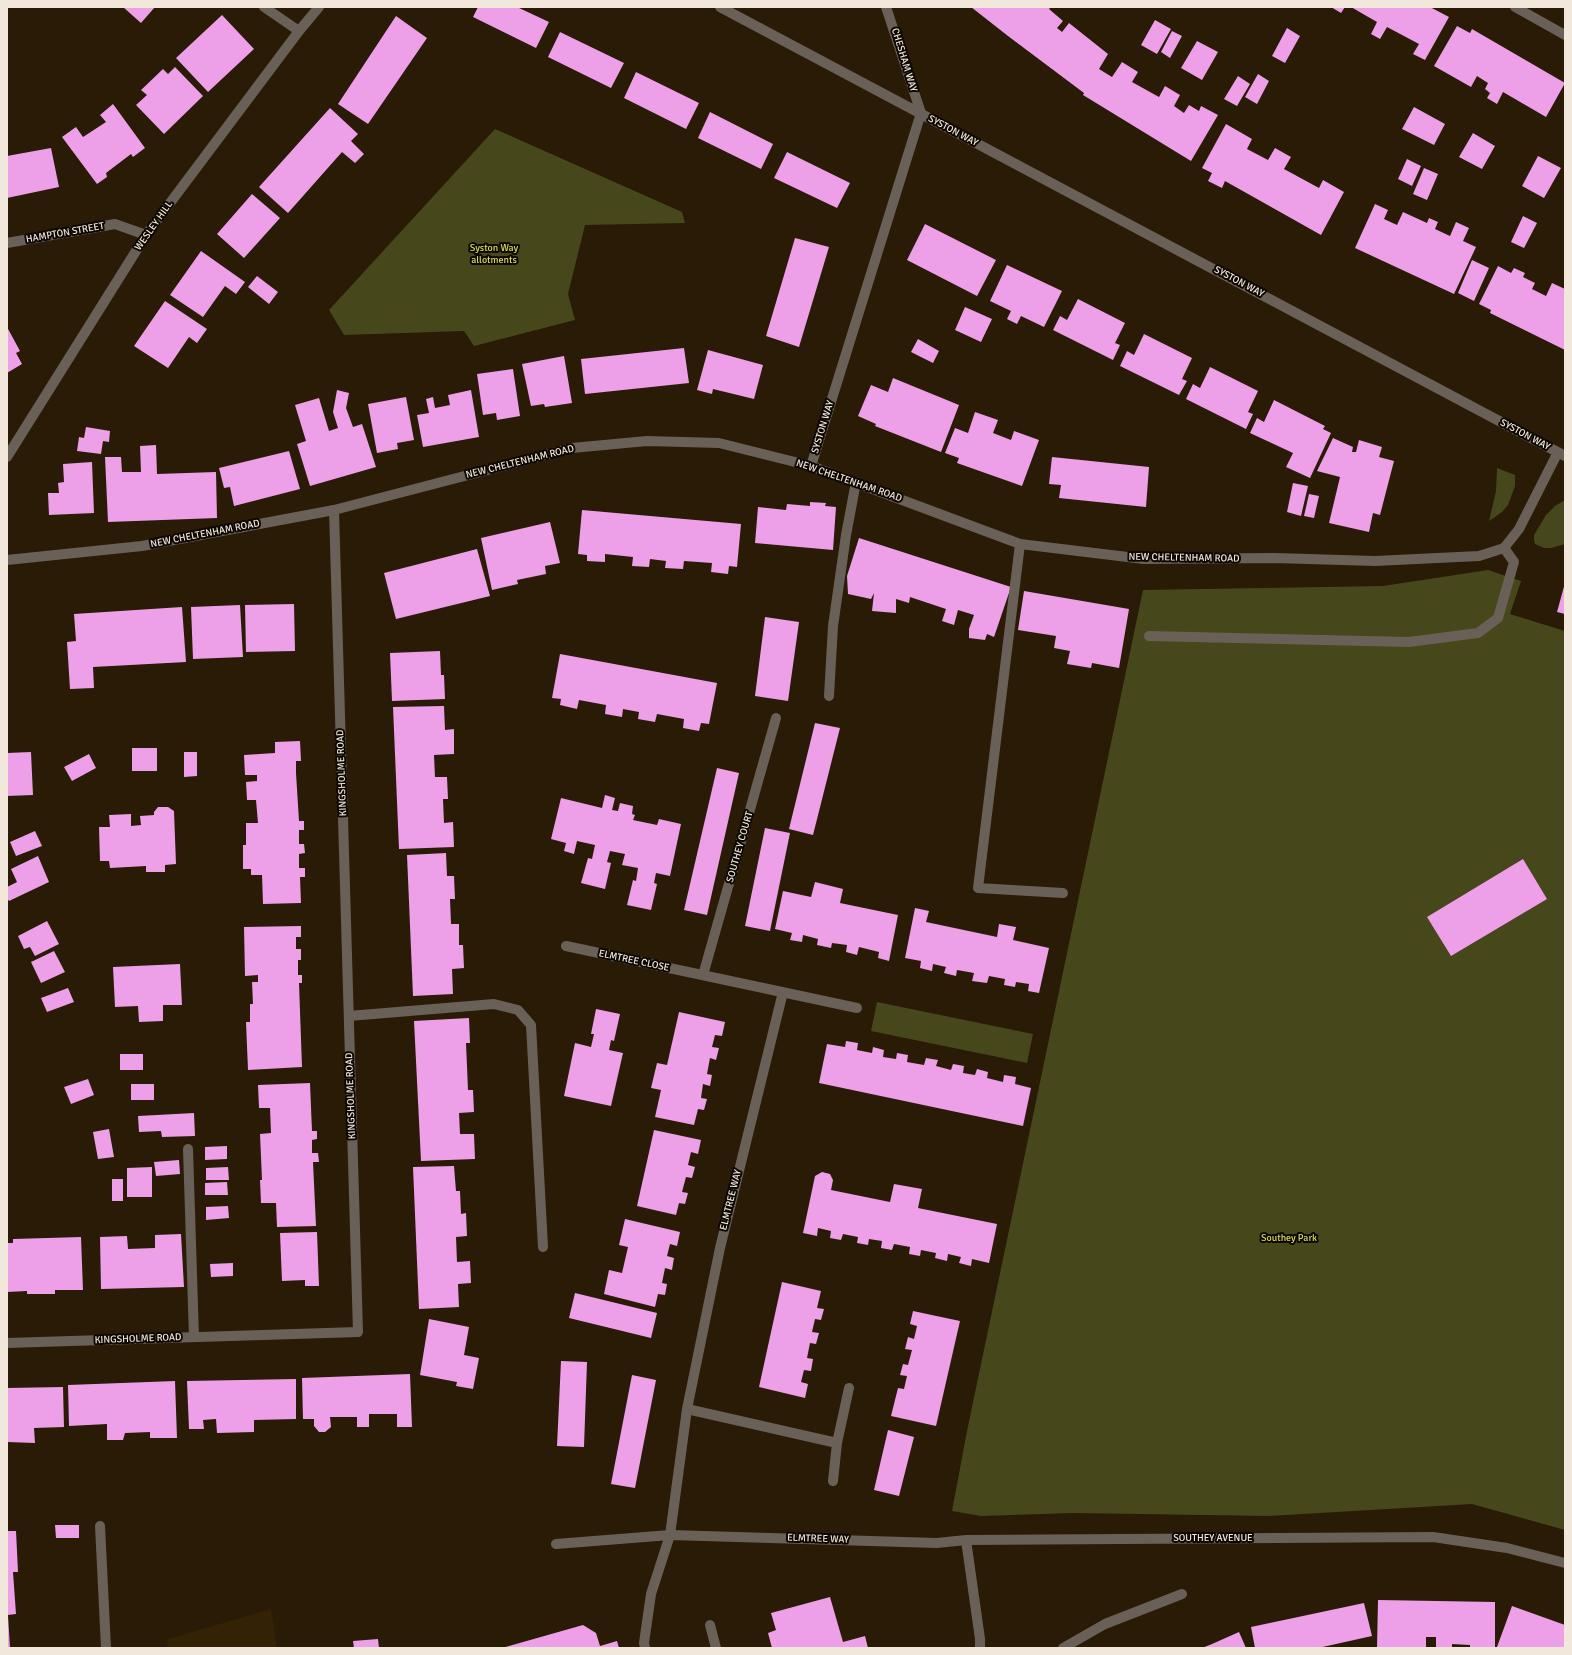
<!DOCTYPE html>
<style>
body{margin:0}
#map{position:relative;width:1572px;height:1655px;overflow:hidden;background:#291b06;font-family:Signika,sans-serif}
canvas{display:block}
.frame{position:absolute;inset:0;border:8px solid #f1e7da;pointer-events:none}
</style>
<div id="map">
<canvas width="1572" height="1655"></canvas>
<div class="frame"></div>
</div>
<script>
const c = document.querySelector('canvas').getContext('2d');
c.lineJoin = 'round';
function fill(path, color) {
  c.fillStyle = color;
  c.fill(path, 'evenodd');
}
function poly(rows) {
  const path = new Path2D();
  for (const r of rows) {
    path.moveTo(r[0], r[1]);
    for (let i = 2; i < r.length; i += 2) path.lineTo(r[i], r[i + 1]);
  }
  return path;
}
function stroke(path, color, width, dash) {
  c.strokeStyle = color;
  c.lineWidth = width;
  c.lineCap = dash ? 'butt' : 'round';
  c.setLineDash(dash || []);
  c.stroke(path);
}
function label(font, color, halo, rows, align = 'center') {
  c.font = font + ' Signika,sans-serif';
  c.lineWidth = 4;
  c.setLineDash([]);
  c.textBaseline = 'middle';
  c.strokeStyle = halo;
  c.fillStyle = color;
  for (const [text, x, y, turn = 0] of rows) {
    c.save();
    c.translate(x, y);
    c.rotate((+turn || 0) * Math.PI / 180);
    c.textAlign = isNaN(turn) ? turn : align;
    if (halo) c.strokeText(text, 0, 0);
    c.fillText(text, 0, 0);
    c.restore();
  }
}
const built = poly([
 [271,1609,277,1648,167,1648,168,1639]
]);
const green = poly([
 [495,129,682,212,685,223,585,225,568,294,575,320,474,346,464,331,344,335,329,310],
 [1497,468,1515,475,1515,486,1508,505,1502,512,1489,521,1496,491],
 [1565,500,1565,544,1551,548,1544,548,1535,544,1534,540,1534,535,1546,515,1555,506],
 [1488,570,1521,581,1510,614,1565,631,1565,1530,1472,1504,1269,1516,1073,1513,981,1516,952,1511,967,1431,1143,590,1383,586],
 [877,1002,1033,1034,1027,1063,871,1031]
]);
const building = poly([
 [123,7,155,7,141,23],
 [478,7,517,7,549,22,536,48,473,17],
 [971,7,1051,7,1049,9,1063,21,1057,28,1062,32,1069,23,1108,54,1099,69,1112,77,1122,62,1138,72,1132,82,1159,97,1165,86,1180,95,1174,106,1184,113,1189,105,1199,111,1201,106,1218,115,1191,161,1083,95,1084,93,1008,36],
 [1331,7,1345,7,1341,13],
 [1351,7,1430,7,1449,17,1425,60,1413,54,1419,44,1387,27,1380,39,1371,34,1377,22],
 [222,15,254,49,208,92,176,58],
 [396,16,427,38,368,124,338,104],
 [1155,20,1171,29,1157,54,1141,45],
 [1457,26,1470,33,1472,29,1565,83,1546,117,1503,92,1497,104,1487,98,1490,93,1485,89,1488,83,1477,76,1471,87,1434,66],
 [1287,28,1300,36,1285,63,1272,56],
 [1172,31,1182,36,1170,58,1161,52],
 [560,32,624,63,611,88,548,57],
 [1197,41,1218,52,1202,80,1181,68],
 [175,67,203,96,164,134,136,105,147,95,141,90,163,69,168,74],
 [636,72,699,103,686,129,624,98],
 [1258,74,1269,81,1257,104,1245,97],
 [1238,76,1250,84,1237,106,1224,99],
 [113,104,145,148,133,157,131,154,106,173,107,177,97,184,62,137,76,127,83,137,106,122,100,115],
 [1414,107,1445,124,1434,145,1402,129],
 [330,108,358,134,351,141,364,154,355,163,342,152,288,213,259,187],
 [710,112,773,144,761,169,698,138],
 [1226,124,1252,139,1247,149,1268,160,1275,148,1291,157,1284,169,1319,188,1323,180,1344,192,1321,235,1225,181,1222,188,1208,181,1212,173,1202,168],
 [1473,133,1495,146,1482,169,1459,157],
 [51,148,59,187,7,198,7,156],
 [787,152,850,183,837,208,774,178],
 [1538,156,1561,168,1544,198,1522,186],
 [1407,159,1421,166,1412,186,1398,179],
 [1424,168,1438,174,1427,200,1413,194],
 [252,194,280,218,244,258,217,234],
 [1375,204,1388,210,1384,219,1397,225,1403,212,1427,223,1429,218,1438,222,1435,229,1450,236,1456,222,1469,228,1463,241,1476,247,1454,294,1355,248],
 [1523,216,1537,223,1524,248,1511,242],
 [925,224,996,260,977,296,907,260],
 [795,238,829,247,799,347,766,336],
 [201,251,245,282,236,294,225,286,203,317,170,295],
 [1472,260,1489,268,1474,301,1458,293],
 [1007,265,1062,291,1044,327,1021,316,1017,324,1007,319,1011,311,990,301],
 [1498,266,1511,273,1514,268,1525,273,1523,277,1535,283,1532,289,1546,296,1552,283,1565,289,1565,350,1490,313,1491,310,1479,304],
 [257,276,278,292,269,304,248,287],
 [1078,299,1125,323,1115,343,1120,345,1113,360,1053,330,1060,316,1067,320],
 [165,301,207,329,197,343,189,337,168,368,134,346],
 [965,307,992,319,981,342,955,330],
 [7,327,20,351,16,353,22,364,7,373],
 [1144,334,1192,358,1182,379,1187,381,1179,395,1120,366,1127,351,1134,355],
 [918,339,939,351,933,363,911,352],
 [684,348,689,383,585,394,581,359],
 [708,350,763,365,754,399,713,389,712,394,697,390],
 [564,356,572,403,545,407,544,404,531,406,522,364],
 [1210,367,1258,391,1248,412,1253,414,1246,429,1186,399,1193,384,1200,388],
 [513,369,520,416,497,420,496,413,483,415,477,374],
 [893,378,959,405,941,452,875,426,876,424,858,416,871,385,888,392],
 [337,390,349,393,346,408,353,427,362,424,376,467,310,486,297,444,306,441,295,405,319,398,329,431,338,428,333,412],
 [471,390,479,437,423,447,417,415,429,413,426,399,433,397,435,408,450,405,448,395],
 [406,397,414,440,397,443,398,449,377,453,368,404],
 [1274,400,1325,426,1323,429,1331,433,1310,478,1286,467,1293,453,1250,433,1257,418,1264,422],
 [975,412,998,420,993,433,1011,440,1014,431,1039,440,1022,486,957,463,959,458,945,453,955,428,968,433],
 [86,427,110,431,109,442,103,441,101,454,77,451,79,437,84,438],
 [1333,438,1353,447,1352,452,1356,452,1359,440,1382,447,1379,457,1394,461,1380,515,1373,513,1369,532,1329,523,1340,477,1317,471],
 [156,445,157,474,216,472,217,518,108,522,105,457,121,457,122,472,141,472,140,446],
 [289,451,300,489,234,506,230,487,224,488,219,468],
 [1052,457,1149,467,1146,507,1059,498,1061,485,1049,484],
 [92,462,94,513,49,515,48,493,59,493,58,483,64,482,63,464],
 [1293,483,1308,486,1301,516,1287,512],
 [1309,494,1319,496,1314,518,1304,516],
 [810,502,826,503,825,506,836,507,833,550,755,543,758,507,786,510,787,504,810,506],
 [582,510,741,524,737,567,729,566,728,574,711,572,712,563,684,561,683,569,665,568,666,561,650,559,649,567,632,566,633,557,605,554,605,562,587,561,587,555,578,554],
 [550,522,560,563,545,566,546,574,517,580,518,584,492,590,481,538],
 [859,538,1011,587,994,637,987,634,985,640,969,638,969,629,974,615,958,610,954,625,942,621,946,609,910,597,909,603,896,599,896,613,872,611,874,593,871,599,848,594,847,576],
 [477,549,490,596,396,619,384,573],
 [1565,583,1565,614,1557,612],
 [1024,591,1129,609,1119,668,1092,663,1091,668,1067,664,1070,651,1054,648,1056,636,1018,630],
 [294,604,295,651,246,652,245,605],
 [240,605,243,657,193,659,191,607],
 [182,607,186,662,93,667,94,688,70,689,67,642,76,641,74,614],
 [765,617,799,622,788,701,755,696],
 [440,651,441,675,444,675,445,699,392,701,390,653],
 [560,654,717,683,709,724,701,723,699,731,683,728,684,719,657,714,655,722,638,719,639,712,623,709,622,717,605,714,606,705,579,700,577,709,560,705,561,699,552,698],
 [444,706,445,730,454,729,454,754,434,755,435,777,447,777,448,799,443,799,444,823,453,822,454,847,399,849,393,707],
 [815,723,840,728,813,835,789,829],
 [300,741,301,761,296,761,296,773,299,821,304,821,304,830,299,830,299,844,304,844,305,853,299,854,299,868,305,868,305,877,300,877,301,903,263,904,262,875,251,875,251,869,243,869,243,845,246,845,246,823,258,823,256,800,247,800,246,782,257,781,257,775,245,775,244,755,275,753,275,742],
 [132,748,157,748,157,771,132,771],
 [31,752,33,795,7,796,7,753],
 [184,752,197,752,197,776,184,777],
 [89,754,96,768,72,781,64,767],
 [717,768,739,773,707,915,684,910],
 [605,795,615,798,612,810,618,811,620,803,633,806,632,814,635,815,633,820,657,825,659,819,681,824,670,876,656,873,654,883,657,884,651,910,627,905,633,880,636,881,638,868,622,865,625,854,610,851,607,862,611,863,605,889,581,883,588,858,592,859,595,845,577,841,574,854,564,851,566,843,551,839,561,798,602,808],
 [158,807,168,807,174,811,176,864,165,865,165,872,146,872,146,866,110,868,109,861,100,861,99,827,110,827,109,815,131,814,131,826,141,825,140,816,154,815,154,812],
 [765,828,790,833,770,931,745,926],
 [35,831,42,846,16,856,10,842],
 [446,853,447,876,454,876,455,899,450,899,451,924,459,924,459,945,463,945,464,968,452,969,453,994,413,996,407,855],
 [38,856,49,882,9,901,7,898,7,887,17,882,11,869],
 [1523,859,1547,899,1451,956,1427,917],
 [815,882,843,889,840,903,898,915,889,961,878,958,879,952,859,947,857,955,846,952,847,945,832,943,831,948,817,945,818,939,803,935,802,942,790,940,792,933,775,929,783,891,811,897],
 [915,908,929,911,926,922,997,937,999,924,1016,927,1013,940,1049,948,1039,993,1028,991,1029,984,1016,982,1015,987,1004,985,1005,979,989,976,987,983,972,981,974,973,957,970,956,976,944,973,946,967,933,964,932,971,920,968,921,961,905,958],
 [47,921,59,944,35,956,30,947,24,949,18,936],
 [301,926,301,937,296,937,296,949,301,949,301,960,298,960,298,975,302,975,302,983,299,983,302,1067,248,1070,246,1022,250,1022,250,1004,253,1004,252,982,258,982,258,975,245,976,244,927],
 [54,951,65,972,41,983,31,962],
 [180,964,182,1005,163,1005,163,1021,139,1022,138,1006,115,1007,113,967],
 [68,988,74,1002,47,1012,41,998],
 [596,1009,620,1014,614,1041,611,1040,609,1050,623,1053,611,1106,564,1096,575,1043,591,1047,594,1034,591,1034],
 [679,1012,725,1022,722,1036,715,1035,712,1047,719,1048,716,1060,710,1058,707,1074,712,1075,710,1086,703,1084,701,1098,707,1099,704,1110,698,1109,694,1125,655,1117,661,1090,651,1088,657,1063,667,1065],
 [469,1018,470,1043,466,1043,468,1090,473,1090,474,1112,459,1113,460,1134,474,1134,475,1159,421,1161,414,1021],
 [846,1041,858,1043,857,1050,872,1053,873,1047,884,1050,883,1057,896,1059,897,1053,908,1055,907,1062,924,1065,926,1058,938,1060,936,1066,951,1070,953,1064,964,1066,963,1073,975,1075,977,1069,988,1072,987,1078,1003,1082,1004,1075,1016,1077,1015,1084,1031,1088,1023,1126,819,1083,827,1044,845,1047],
 [120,1054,143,1054,143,1070,120,1070],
 [88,1079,94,1095,71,1104,64,1087],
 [310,1083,312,1131,317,1131,317,1139,312,1140,312,1153,318,1153,319,1162,313,1162,316,1226,277,1227,276,1203,261,1203,260,1180,262,1180,260,1134,271,1133,270,1108,259,1108,258,1085],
 [131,1084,154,1084,154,1100,131,1100],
 [194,1113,195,1136,162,1137,161,1131,139,1132,138,1116],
 [109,1129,114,1157,98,1159,93,1132],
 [654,1130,701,1140,698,1154,691,1152,688,1165,695,1167,692,1178,686,1177,682,1192,688,1193,685,1204,679,1203,676,1215,637,1206],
 [227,1146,227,1159,205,1160,205,1147],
 [179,1160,180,1174,156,1176,154,1162],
 [454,1166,456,1191,460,1191,461,1214,466,1213,467,1236,456,1237,457,1262,470,1261,471,1283,458,1284,459,1307,419,1309,413,1167],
 [152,1167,152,1197,127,1197,127,1168],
 [228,1167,229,1180,206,1180,206,1168],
 [822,1172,830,1174,833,1180,831,1190,890,1202,894,1184,922,1189,918,1208,997,1224,989,1263,972,1259,971,1266,959,1263,961,1257,948,1254,947,1261,935,1258,936,1253,921,1250,920,1256,909,1254,910,1247,894,1244,892,1250,881,1248,882,1241,869,1239,868,1245,857,1243,858,1237,843,1234,841,1240,830,1238,831,1231,818,1228,817,1236,803,1233,815,1176],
 [112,1179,123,1179,123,1201,112,1201],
 [227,1182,228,1195,205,1195,205,1183],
 [228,1206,229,1218,206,1220,206,1207],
 [625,1219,680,1232,677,1246,670,1244,667,1256,674,1258,672,1270,665,1268,662,1283,667,1284,665,1295,658,1294,655,1307,604,1294,609,1270,622,1273,628,1247,619,1245],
 [317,1232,319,1286,305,1286,305,1280,282,1281,280,1233],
 [181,1234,184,1287,101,1289,100,1237,127,1236,128,1249,155,1248,155,1235],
 [81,1237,83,1290,55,1290,55,1294,27,1294,27,1291,7,1292,7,1243,13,1243,13,1239],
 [233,1263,233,1276,211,1277,210,1264],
 [782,1282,821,1291,817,1308,824,1309,821,1320,815,1319,812,1332,819,1333,816,1344,810,1343,807,1358,813,1359,811,1371,804,1370,801,1382,808,1384,805,1398,759,1387],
 [575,1293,657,1313,651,1338,569,1318],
 [913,1311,960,1321,936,1426,891,1416,898,1388,904,1389,907,1376,900,1375,903,1364,908,1365,912,1350,905,1349,908,1337,914,1339,917,1326,910,1324],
 [429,1319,469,1327,464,1355,479,1358,473,1389,456,1386,457,1382,420,1375],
 [561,1361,587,1362,584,1447,557,1446],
 [410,1374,412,1427,397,1427,397,1414,369,1414,369,1427,357,1427,357,1417,330,1417,331,1427,325,1432,319,1432,314,1426,314,1419,303,1419,302,1378],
 [632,1375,656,1380,635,1488,611,1484],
 [296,1379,296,1419,254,1420,254,1432,217,1433,216,1419,203,1420,204,1429,189,1429,187,1381],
 [175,1381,177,1438,150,1438,150,1432,125,1433,123,1440,107,1440,107,1424,69,1426,68,1385],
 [63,1387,64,1427,34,1428,35,1443,7,1442,7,1388],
 [888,1430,914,1437,899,1496,874,1490],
 [55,1525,79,1525,79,1538,56,1538],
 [7,1531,16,1531,18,1572,13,1572,16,1614,8,1615,10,1648,7,1648],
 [830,1597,843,1642,865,1636,868,1648,772,1648,768,1633,776,1630,771,1613],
 [1378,1600,1495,1602,1495,1648,1470,1648,1470,1645,1452,1644,1452,1648,1436,1648,1436,1637,1426,1637,1426,1648,1377,1648],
 [1364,1603,1372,1636,1318,1648,1255,1648,1251,1627],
 [1512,1606,1565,1625,1565,1648,1497,1647],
 [583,1625,596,1633,600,1646,617,1641,619,1648,502,1648],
 [1239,1632,1246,1648,1202,1648,1212,1644],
 [378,1639,379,1648,354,1648,353,1641]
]);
const service = poly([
 [1020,544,978,888,1063,893],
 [1149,636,1409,642,1478,633,1498,618,1514,562,1504,548],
 [829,696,833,626,846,535,856,482],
 [349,1016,494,1004,518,1010,531,1025,543,1247],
 [188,1149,194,1337],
 [100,1526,106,1648],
 [710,1625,716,1648],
 [645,1648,644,1643,651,1594,670,1535]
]);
const minor = poly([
 [264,7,299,31],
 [886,7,921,113],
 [1515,7,1565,35],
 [7,243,115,224,146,235],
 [7,457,146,235,299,31,319,7],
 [566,946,857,1008],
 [703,975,776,718],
 [7,1343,358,1332,334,510],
 [687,1409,837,1443],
 [833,1481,837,1443,849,1388],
 [670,1535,687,1409,720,1248,783,992],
 [966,1540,980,1639,980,1648],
 [556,1544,670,1535,937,1543,966,1540,1433,1537,1507,1548,1565,1563],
 [1063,1648,1105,1624,1182,1594]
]);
const tertiary = poly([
 [720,7,1565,456],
 [811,466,921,113],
 [7,560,142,546,334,510,572,448,647,441,719,443,811,466,1020,544,1144,559,1275,558,1375,561,1479,556,1504,548,1519,529,1558,452]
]);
const streetNames = [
 ["CHESHAM WAY",904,60,73],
 ["SYSTON WAY",953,131,28],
 ["WESLEY HILL",154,226,-55],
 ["HAMPTON STREET",65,233,-10],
 ["SYSTON WAY",1239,282,28],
 ["SYSTON WAY",823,427,-73],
 ["SYSTON WAY",1525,435,28],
 ["NEW CHELTENHAM ROAD",520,462,-14],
 ["NEW CHELTENHAM ROAD",849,481,19],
 ["NEW CHELTENHAM ROAD",205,534,-11],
 ["NEW CHELTENHAM ROAD",1184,558,1],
 ["KINGSHOLME ROAD",342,773,-92],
 ["SOUTHEY COURT",740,847,-74],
 ["ELMTREE CLOSE",634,961,12],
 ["KINGSHOLME ROAD",351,1096,-92],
 ["ELMTREE WAY",731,1200,-76],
 ["KINGSHOLME ROAD",138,1339,-2],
 ["SOUTHEY AVENUE",1213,1538],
 ["ELMTREE WAY",818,1539,2]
];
const parkNames = [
 ["Syston Way",494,248],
 ["allotments",494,260],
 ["Southey Park",1289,1238]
];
fill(built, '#342205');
fill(green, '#46471a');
fill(building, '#eda0e7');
stroke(service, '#696057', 10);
stroke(minor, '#696057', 10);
stroke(tertiary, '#696057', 10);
label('10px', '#f1e7da', '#0d0702', streetNames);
label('10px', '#d9dd52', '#0d0702', parkNames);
</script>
